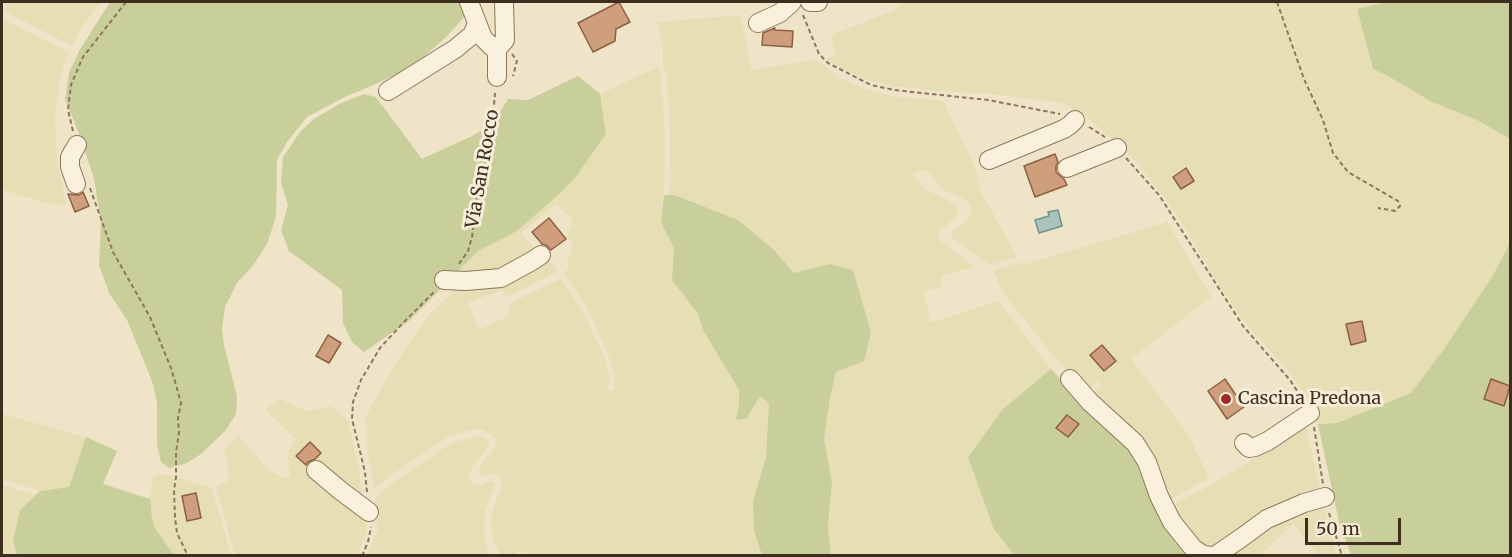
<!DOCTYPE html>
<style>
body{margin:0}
#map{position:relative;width:1512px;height:557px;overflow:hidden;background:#f0e4c8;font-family:Merriweather,serif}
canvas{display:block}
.frame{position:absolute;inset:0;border:3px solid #3d2e20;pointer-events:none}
.scale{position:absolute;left:1305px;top:518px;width:96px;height:27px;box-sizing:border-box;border:3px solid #3d2e20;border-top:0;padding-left:8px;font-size:18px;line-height:21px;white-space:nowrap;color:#3d2e20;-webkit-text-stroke:4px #f7eed8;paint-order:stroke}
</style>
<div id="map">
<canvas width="1512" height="557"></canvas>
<div class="frame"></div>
<div class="scale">50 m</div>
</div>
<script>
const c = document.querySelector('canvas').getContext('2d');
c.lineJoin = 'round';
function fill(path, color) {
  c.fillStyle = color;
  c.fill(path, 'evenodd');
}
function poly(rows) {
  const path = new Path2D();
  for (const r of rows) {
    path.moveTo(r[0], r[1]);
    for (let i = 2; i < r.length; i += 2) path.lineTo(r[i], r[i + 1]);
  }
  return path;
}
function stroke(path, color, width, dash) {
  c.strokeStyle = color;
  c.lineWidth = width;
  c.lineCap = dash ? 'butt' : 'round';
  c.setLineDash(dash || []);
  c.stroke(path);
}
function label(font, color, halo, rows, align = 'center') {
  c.font = font + ' Merriweather,serif';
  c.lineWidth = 6;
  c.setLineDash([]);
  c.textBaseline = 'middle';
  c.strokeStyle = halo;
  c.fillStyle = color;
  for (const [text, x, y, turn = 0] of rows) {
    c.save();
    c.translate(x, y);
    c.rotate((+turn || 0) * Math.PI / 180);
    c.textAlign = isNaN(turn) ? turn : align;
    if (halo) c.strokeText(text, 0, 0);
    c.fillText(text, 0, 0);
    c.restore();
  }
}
const farmland = poly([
 [2,2,101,2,81,28,72,46,2,10],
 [903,2,1387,2,1357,10,1373,69,1388,76,1432,102,1479,121,1510,139,1510,243,1492,277,1444,349,1411,393,1337,423,1318,424,1306,395,1292,376,1242,319,1221,289,1177,215,1137,162,1086,116,1062,103,991,94,939,91,891,86,871,81,851,73,839,67,826,59,835,55,831,35,895,10],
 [741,15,751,70,816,60,840,78,867,90,891,96,943,101,976,169,979,188,1017,257,990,265,951,237,953,231,967,221,972,211,968,201,959,196,945,191,926,170,912,174,924,188,954,204,959,213,954,219,939,231,937,238,965,259,974,267,941,276,942,287,924,291,931,323,996,301,1003,307,1051,369,1004,408,994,529,1014,555,831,555,828,525,832,482,824,439,830,398,836,372,863,361,871,332,853,270,830,264,794,273,772,248,738,220,676,195,670,195,669,105,666,74,663,65,663,47,657,22],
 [2,19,68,52,60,79,55,117,57,161,66,205,42,202,3,190,2,192],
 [658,67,661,76,665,136,664,195,661,223,674,248,672,280,698,314,703,330,739,390,739,404,736,419,747,418,760,395,769,403,766,457,753,501,754,532,762,555,534,556,523,551,519,551,514,555,500,555,493,539,491,524,492,511,502,485,501,478,495,474,488,474,481,476,479,475,480,466,495,447,496,442,495,437,484,430,475,429,446,437,386,479,374,489,367,448,366,416,387,378,409,343,430,314,457,287,467,284,495,283,533,264,544,257,554,265,557,272,507,297,502,290,468,303,479,330,509,316,509,309,512,302,561,279,583,311,604,356,610,378,608,390,613,391,615,377,607,351,585,304,564,274,569,267,568,258,573,244,567,236,573,220,556,204,521,233,538,252,528,260,493,275,468,277,458,271,478,251,517,231,559,194,576,177,606,134,600,94],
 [1167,221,1211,297,1131,359,1188,434,1209,478,1169,500,1092,394,1101,384,1098,381,1088,391,1053,355,1004,294,993,271,1020,262,1022,265,1158,225],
 [280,399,307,411,331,406,348,420,359,471,367,531,357,555,238,555,234,552,216,487,229,480,225,448,238,436,270,471,284,478,290,475,287,452,296,440,265,409],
 [2,414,86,437,69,487,40,491,2,479],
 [1306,427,1320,491,1212,549,1199,544,1171,506,1211,485],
 [479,436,487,439,489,442,488,448,472,467,470,473,470,479,472,483,476,485,480,485,489,481,493,482,495,485,485,511,484,528,486,547,489,555,366,556,378,530,375,500,386,488,451,443],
 [166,474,212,488,231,555,174,555,155,528,152,518,150,499,153,476],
 [2,485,35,495,20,510,13,541,17,555,2,555],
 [1322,501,1337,555,1319,555,1293,524,1262,553,1264,555,1229,556,1269,525]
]);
const green = poly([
 [110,2,478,2,445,38,421,59,401,72,378,83,345,97,307,117,287,142,277,160,276,217,267,244,254,264,237,283,225,307,222,328,224,345,237,396,236,414,226,430,201,454,187,463,169,468,161,462,157,445,157,402,152,381,127,320,109,293,99,265,101,222,94,179,80,136,65,99,69,73,79,51],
 [1387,2,1510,2,1510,139,1479,121,1432,102,1388,76,1373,69,1357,9],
 [578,76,600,94,606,134,576,177,559,194,517,231,478,251,410,320,364,352,352,342,343,323,342,290,289,251,281,230,288,205,281,183,283,157,300,132,314,119,339,104,364,94,376,97,422,159,472,136,493,124,508,99,528,100],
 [664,195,675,195,738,220,772,248,794,273,830,264,853,270,871,332,864,361,836,372,830,398,824,439,832,482,828,525,831,555,762,555,754,532,753,501,766,457,769,403,760,396,747,418,736,420,739,404,739,390,703,330,698,314,672,280,674,248,661,223],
 [1510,243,1510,555,1351,555,1339,522,1318,424,1337,423,1411,393,1444,349,1492,277],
 [1051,369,1121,440,1139,466,1192,555,1014,555,994,529,968,457,1004,408],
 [86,437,117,451,103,484,150,499,152,518,155,528,174,555,17,555,13,541,20,510,40,491,69,487]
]);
const water = poly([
 [1058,210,1062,226,1039,233,1035,220,1049,216,1048,212,1058,210]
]);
const building = poly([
 [619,2,630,22,616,29,615,41,593,52,578,23,619,2],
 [775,28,774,30,793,31,792,47,762,45,763,33,775,28],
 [1055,154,1058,162,1056,166,1056,172,1060,176,1064,179,1067,185,1035,197,1024,166,1055,154],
 [1186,168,1194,181,1181,189,1173,177,1186,168],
 [83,192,89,206,75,212,68,194,79,195,83,192],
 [549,218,566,239,551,250,546,245,542,244,532,232,549,218],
 [1362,321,1366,341,1351,345,1346,324,1362,321],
 [328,335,341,343,329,363,316,356,328,335],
 [1102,345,1116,361,1104,371,1090,355,1102,345],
 [1225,379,1244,407,1227,419,1208,391,1225,379],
 [1491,379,1510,386,1504,406,1484,399,1491,379],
 [1067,415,1079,424,1068,437,1056,428,1067,415],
 [310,442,321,453,315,459,308,462,306,465,296,456,310,442],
 [196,493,201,518,187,521,182,496,196,493]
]);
const path = poly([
 [1277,2,1304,79,1323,120,1333,153,1348,172,1398,201,1400,206,1395,211,1378,208],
 [803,15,819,54,828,63,871,85,894,90,988,100,1060,114],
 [512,54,517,61,513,76],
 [1089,127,1105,137],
 [73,131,68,110,71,85,79,66,83,57,126,2],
 [1126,158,1159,195,1243,326,1290,380,1303,400],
 [90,188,113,252,150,317,171,368,176,385,181,403,178,418,179,433,176,452,176,477,174,490,175,517,177,533,188,556],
 [459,264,468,251,472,237,477,197,488,159,492,130,495,93],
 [1314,427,1323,484],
 [367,492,365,472,352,419,353,402,361,380,380,348,403,323,435,291],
 [1329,513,1342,556],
 [362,556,368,542,371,527]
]);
const minor = poly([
 [469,2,483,38,492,47,497,49],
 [810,2,818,2],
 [758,23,780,13,792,2],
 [497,49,505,40,504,2],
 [497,77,497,49],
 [388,91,455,49,472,35,477,24],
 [989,160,1064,129,1070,125,1075,120],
 [1067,168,1117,148],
 [76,184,70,167,70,157,77,145],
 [444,280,466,281,501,278,532,261,541,255],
 [1070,379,1090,402,1135,443,1147,462,1159,496,1172,522,1193,548,1203,555,1212,556],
 [1244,443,1249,448,1255,447,1268,441,1310,413],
 [316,470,341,491,369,512],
 [1215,556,1241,538,1267,519,1304,503,1325,497]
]);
const markers = [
 [1226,399,6,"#9e2a2b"]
];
const streetNames = [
 ["Via San Rocco",483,169,-80]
];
const poiNames = [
 ["Cascina Predona",1238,399]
];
fill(farmland, '#e6deb5');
fill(green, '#c9cf9b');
fill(water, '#a9c4bc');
stroke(water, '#6f938a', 1.5);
fill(building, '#cf9f7d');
stroke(building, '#8d5f41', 1.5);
stroke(minor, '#8d765c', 20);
stroke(path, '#8d765c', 2, [4.5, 3]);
stroke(minor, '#faf1dc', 18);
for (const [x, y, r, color] of markers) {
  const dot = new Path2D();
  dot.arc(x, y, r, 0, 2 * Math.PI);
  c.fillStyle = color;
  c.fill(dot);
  stroke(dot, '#f7eed8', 2);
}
label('18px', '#3d2e20', '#f7eed8', streetNames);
label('18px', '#3d2e20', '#f7eed8', poiNames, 'left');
</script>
